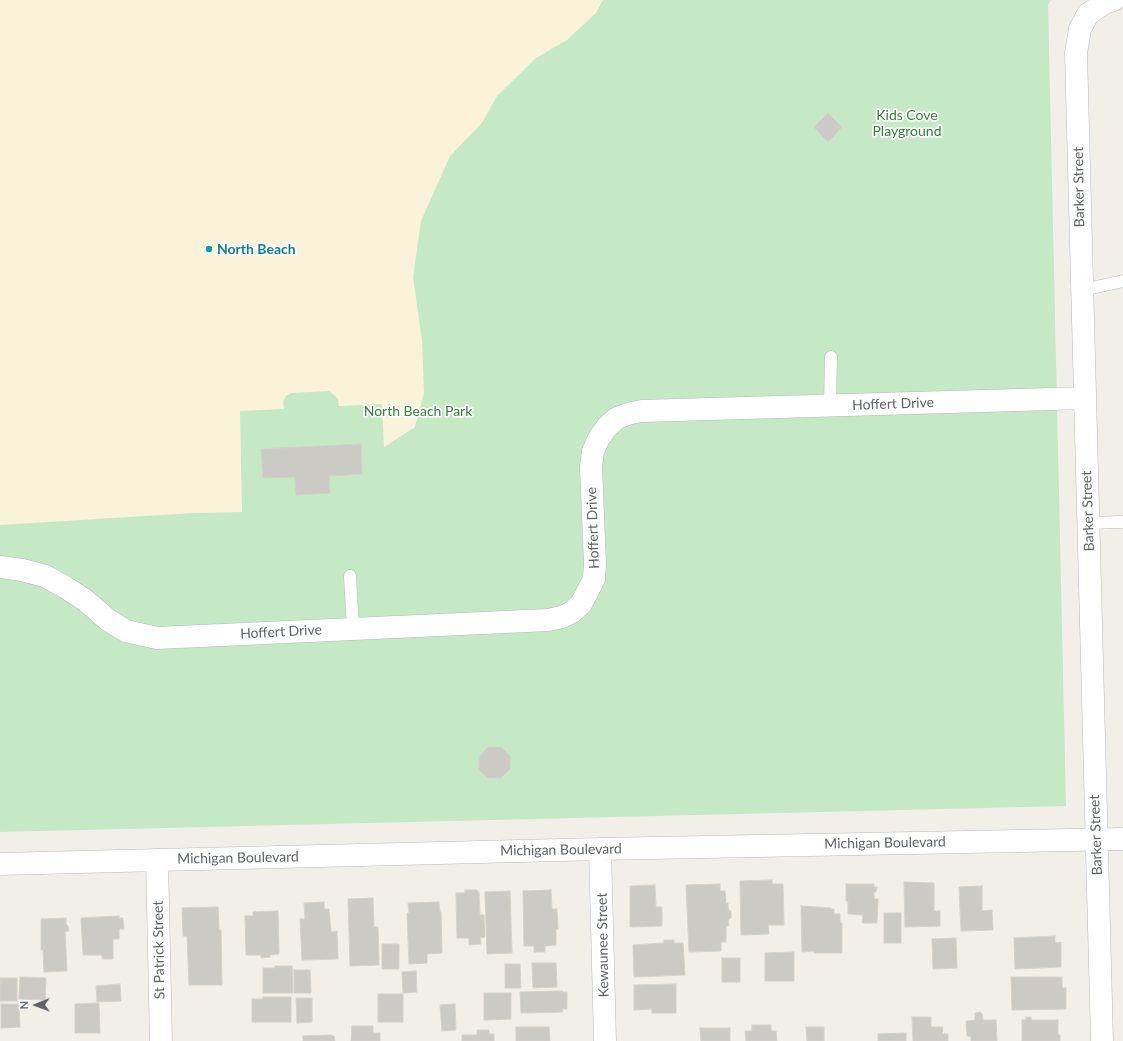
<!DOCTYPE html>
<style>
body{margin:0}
#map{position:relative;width:1123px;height:1041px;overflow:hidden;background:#f1efe8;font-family:Lato,sans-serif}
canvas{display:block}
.north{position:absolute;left:16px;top:985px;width:40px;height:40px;-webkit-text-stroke:3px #fff;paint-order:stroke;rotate:269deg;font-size:11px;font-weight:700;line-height:16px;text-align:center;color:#5f6368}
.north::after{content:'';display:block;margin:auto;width:14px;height:18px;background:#5f6368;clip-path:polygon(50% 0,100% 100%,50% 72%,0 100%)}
</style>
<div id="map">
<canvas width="1123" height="1041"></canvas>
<div class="north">N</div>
</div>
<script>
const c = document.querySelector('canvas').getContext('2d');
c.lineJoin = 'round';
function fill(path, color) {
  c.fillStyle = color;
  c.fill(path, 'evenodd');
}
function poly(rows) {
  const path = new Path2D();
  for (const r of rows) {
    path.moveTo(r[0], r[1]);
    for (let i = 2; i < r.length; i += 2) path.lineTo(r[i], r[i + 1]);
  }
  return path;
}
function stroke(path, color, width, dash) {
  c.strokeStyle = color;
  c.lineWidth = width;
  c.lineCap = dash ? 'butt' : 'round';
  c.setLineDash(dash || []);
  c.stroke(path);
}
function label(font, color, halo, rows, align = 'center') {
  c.font = font + ' Lato,sans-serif';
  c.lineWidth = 3.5;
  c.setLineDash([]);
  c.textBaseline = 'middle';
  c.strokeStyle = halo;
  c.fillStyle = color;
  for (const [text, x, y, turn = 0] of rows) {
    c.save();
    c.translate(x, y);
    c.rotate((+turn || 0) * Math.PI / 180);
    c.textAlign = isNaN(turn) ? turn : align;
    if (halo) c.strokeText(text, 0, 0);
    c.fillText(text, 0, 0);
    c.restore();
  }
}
const green = poly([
 [0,0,1051,0,1048,5,1066,806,0,832]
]);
const sand = poly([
 [0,0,603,0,596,13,567,40,536,58,497,96,482,123,450,156,421,221,413,277,422,340,424,393,415,427,384,447,382,404,339,406,338,399,333,394,329,391,291,393,286,396,283,402,284,409,240,411,242,512,194,513,0,525]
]);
const building = poly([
 [828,113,842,127,828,142,814,127,828,113],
 [361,444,362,474,329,476,330,493,296,495,295,477,263,478,261,449,361,444],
 [488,747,501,747,510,756,510,769,501,778,488,778,479,770,479,757,488,747],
 [772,880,772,884,783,884,784,925,768,925,769,934,741,935,740,881,772,880],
 [904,882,934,883,934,911,940,911,940,926,905,927,904,882],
 [720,884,720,891,725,891,726,903,728,903,728,909,731,911,731,918,728,920,729,926,726,926,726,942,721,942,721,951,689,952,686,885,720,884],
 [846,884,874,884,874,887,877,887,876,892,874,892,874,899,878,899,877,923,862,923,863,915,848,914,848,901,846,901,846,884],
 [655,885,656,907,662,907,662,926,630,927,630,886,655,885],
 [982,886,982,911,992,910,993,930,961,931,959,887,982,886],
 [465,890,477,890,478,893,479,892,480,915,484,915,485,937,480,938,481,944,469,945,469,938,457,938,456,893,465,893,465,890],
 [551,890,552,909,557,909,558,929,556,929,556,945,545,946,545,952,534,952,534,946,524,946,523,891,551,890],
 [510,891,512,953,487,954,485,892,510,891],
 [373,898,374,927,378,927,379,965,350,966,348,899,373,898],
 [324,902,324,909,329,909,331,932,337,931,338,959,302,960,300,919,305,919,304,903,324,902],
 [439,902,440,912,441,912,442,953,427,954,427,963,409,964,407,913,409,913,408,903,439,902],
 [801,906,831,908,831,909,834,909,834,914,840,914,840,923,842,923,842,953,814,953,814,951,802,952,801,906],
 [218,907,219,930,221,930,222,985,189,985,187,936,183,936,182,908,218,907],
 [278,911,279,954,270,955,270,957,261,958,261,955,246,955,245,916,253,916,253,912,278,911],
 [884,913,901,913,901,943,884,943,884,913],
 [119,916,119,918,123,918,124,929,119,929,119,939,113,939,113,959,102,959,102,955,83,955,81,918,119,916],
 [66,918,66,924,68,926,69,931,65,932,67,971,44,972,43,949,41,950,41,919,66,918],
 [1055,936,1055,943,1061,942,1061,967,1015,969,1014,938,1055,936],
 [956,938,957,968,933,969,932,939,956,938],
 [664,940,674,940,674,943,683,943,685,975,634,977,633,945,664,943,664,940],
 [382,944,399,944,399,969,382,969,382,944],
 [794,952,794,981,765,981,765,953,794,952],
 [722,958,740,958,740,982,722,982,722,958],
 [532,963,556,963,557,987,533,988,532,963],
 [505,964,520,964,521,988,505,988,505,964],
 [275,966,292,966,293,993,263,993,263,968,275,968,275,966],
 [294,970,310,970,311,993,294,993,294,970],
 [416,971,417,992,403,993,402,972,416,971],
 [20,977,46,978,45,1000,19,999,20,977],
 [1011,977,1062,977,1062,988,1066,988,1066,1009,1012,1010,1011,977],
 [0,978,17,978,17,1001,0,1001,0,978],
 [120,984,121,1001,97,1002,96,986,120,984],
 [676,984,676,1013,652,1013,652,1009,634,1010,634,985,676,984],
 [562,991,562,992,567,992,567,1009,562,1009,563,1012,521,1013,520,992,562,991],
 [484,993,511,993,511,1019,484,1020,484,993],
 [378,994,403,994,403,1022,378,1022,378,994],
 [263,997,291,997,291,1022,252,1022,252,999,263,999,263,997],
 [296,998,312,998,312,1022,297,1023,296,998],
 [99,1003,100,1033,75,1033,75,1004,99,1003],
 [1,1004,19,1004,20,1027,1,1028,1,1004],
 [455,1004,456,1030,442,1031,440,1005,455,1004],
 [980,1012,982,1014,983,1020,996,1020,997,1041,971,1041,971,1036,967,1036,966,1021,975,1020,975,1013,980,1012],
 [912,1017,931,1017,931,1027,943,1027,942,1034,948,1034,948,1041,913,1041,912,1017],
 [1026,1017,1031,1017,1031,1020,1058,1020,1058,1035,1060,1035,1060,1041,1022,1041,1022,1020,1026,1020,1026,1017],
 [752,1025,771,1025,771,1031,776,1031,777,1041,746,1041,745,1031,752,1031,752,1025],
 [352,1026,373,1026,373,1033,380,1033,380,1041,351,1041,352,1026],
 [516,1027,549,1027,550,1041,516,1041,516,1027],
 [806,1027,824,1027,824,1041,807,1041,806,1027],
 [700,1028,730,1028,730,1041,701,1041,700,1028],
 [477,1030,489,1030,489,1034,494,1034,494,1041,462,1041,462,1035,477,1035,477,1030],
 [906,1033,906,1041,878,1041,878,1034,906,1033],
 [331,1035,334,1036,335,1041,303,1041,303,1036,331,1035]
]);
const lane = poly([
 [1082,290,1123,281],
 [830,406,831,357],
 [1088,523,1123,522],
 [350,576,353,629]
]);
const street = poly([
 [0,567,22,570,45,576,65,587,85,600,108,620,126,631,157,638,548,620,562,617,572,612,581,604,594,579,595,564,591,467,593,451,599,438,607,427,617,418,631,413,642,411,1085,398],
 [600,849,605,1041],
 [157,860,161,1041],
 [0,864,600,849,1123,839],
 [1102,1041,1076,53,1080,29,1088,14,1106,2,1114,0]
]);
const markers = [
 [209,249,4,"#0f9aa8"]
];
const parkNames = [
 ["Kids Cove",907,115],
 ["Playground",907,131],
 ["North Beach Park",418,411]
];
const streetNames = [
 ["Barker Street",1079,187,-91],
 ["Hoffert Drive",893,404,-2],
 ["Barker Street",1088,511,-92],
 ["Hoffert Drive",593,528,-92],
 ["Hoffert Drive",281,632,-3],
 ["Barker Street",1096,835,-92],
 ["Michigan Boulevard",885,843,-1],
 ["Michigan Boulevard",561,850,-1],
 ["Michigan Boulevard",238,858,-1],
 ["Kewaunee Street",603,945,-91],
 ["St Patrick Street",159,950,-91]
];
const cultureNames = [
 ["North Beach",217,249]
];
fill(green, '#c5e8c5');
fill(sand, '#fbf3d9');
fill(building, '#cccac5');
stroke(building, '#d6d1c6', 1);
stroke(lane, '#b5b8bc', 13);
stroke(street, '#b5b8bc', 23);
stroke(lane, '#fff', 12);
stroke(street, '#fff', 22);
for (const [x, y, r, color] of markers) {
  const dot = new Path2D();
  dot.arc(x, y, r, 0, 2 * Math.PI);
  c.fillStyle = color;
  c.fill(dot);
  stroke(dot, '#fff', 1.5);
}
label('14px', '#348238', '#fff', parkNames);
label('14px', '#5f6368', '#fff', streetNames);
label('bold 14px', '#0d838f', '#fff', cultureNames, 'left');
</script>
